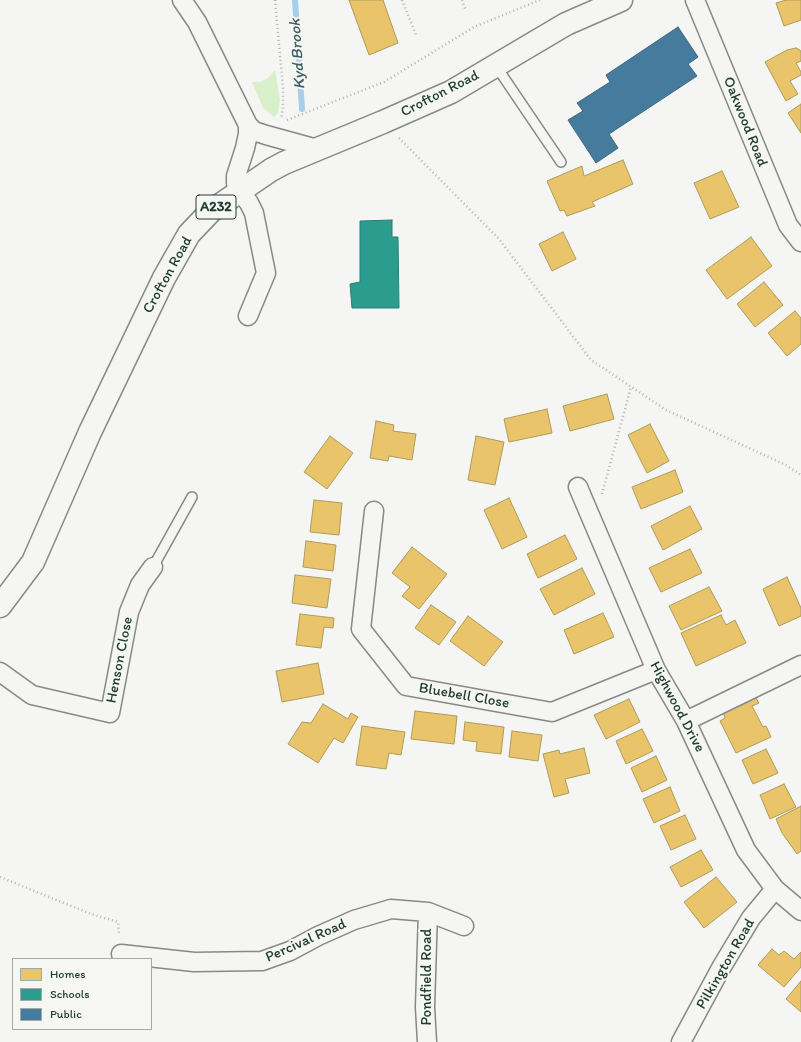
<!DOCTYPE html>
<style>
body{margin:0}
#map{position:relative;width:801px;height:1042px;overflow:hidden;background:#f5f5f3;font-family:Itim,sans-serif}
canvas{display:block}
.legend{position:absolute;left:12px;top:958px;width:140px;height:72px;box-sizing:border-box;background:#f6f6f2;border:1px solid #a0aca6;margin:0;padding:5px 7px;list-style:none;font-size:12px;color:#1f3d34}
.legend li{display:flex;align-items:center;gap:8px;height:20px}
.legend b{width:20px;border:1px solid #a0aca6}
</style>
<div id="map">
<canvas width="801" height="1042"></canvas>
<ul class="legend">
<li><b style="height:11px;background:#e9c46a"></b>Homes</li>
<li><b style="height:11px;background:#2a9d8f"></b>Schools</li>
<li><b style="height:11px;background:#457b9d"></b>Public</li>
</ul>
</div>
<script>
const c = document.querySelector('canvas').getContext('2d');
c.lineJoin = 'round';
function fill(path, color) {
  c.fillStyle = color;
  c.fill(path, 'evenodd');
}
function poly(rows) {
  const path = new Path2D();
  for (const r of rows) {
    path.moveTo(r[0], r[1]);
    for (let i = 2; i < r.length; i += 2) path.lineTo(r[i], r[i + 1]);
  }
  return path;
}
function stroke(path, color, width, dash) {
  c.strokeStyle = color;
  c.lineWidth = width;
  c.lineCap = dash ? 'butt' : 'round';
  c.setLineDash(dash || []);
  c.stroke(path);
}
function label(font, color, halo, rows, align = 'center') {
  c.font = font + ' Itim,sans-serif';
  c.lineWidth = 4;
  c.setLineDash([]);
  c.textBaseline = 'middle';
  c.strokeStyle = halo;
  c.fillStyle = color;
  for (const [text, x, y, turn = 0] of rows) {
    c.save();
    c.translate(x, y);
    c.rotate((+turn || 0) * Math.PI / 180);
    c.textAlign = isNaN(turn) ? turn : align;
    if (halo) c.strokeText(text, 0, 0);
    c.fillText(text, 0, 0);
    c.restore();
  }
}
const green = poly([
 [275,70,280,100,278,113,274,117,263,108,252,82,260,82,268,78]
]);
const homes = poly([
 [349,0,383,0,398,43,369,55,349,0],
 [786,0,801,0,801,20,784,26,776,3,786,0],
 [796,48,800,50,801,52,801,61,796,63,801,72,801,75,790,81,798,94,786,101,765,62,787,50,796,48],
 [801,104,801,133,788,113,801,104],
 [623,160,633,184,592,202,595,206,567,216,564,210,560,211,547,181,582,166,584,176,623,160],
 [722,171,739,207,710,219,694,183,722,171],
 [563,232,576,259,552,271,539,244,563,232],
 [751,237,772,266,727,299,706,270,751,237],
 [764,282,783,305,755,327,737,304,764,282],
 [795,311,801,318,801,344,787,356,768,333,795,311],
 [607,394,614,419,570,431,563,406,607,394],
 [547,409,552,433,509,442,504,419,547,409],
 [376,421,394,425,393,431,416,434,412,460,389,456,388,461,370,458,376,421],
 [650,424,669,461,647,473,628,435,650,424],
 [330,436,353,453,327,489,304,472,330,436],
 [476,436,504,442,495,485,468,480,476,436],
 [675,470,683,492,641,509,632,487,675,470],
 [509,498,527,537,502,549,484,510,509,498],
 [314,500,342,503,339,535,310,532,314,500],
 [690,506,702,529,663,550,651,526,690,506],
 [565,535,577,559,538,578,527,554,565,535],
 [306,541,336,545,333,571,303,567,306,541],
 [412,547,447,574,419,609,402,596,410,587,392,573,412,547],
 [690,549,702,573,661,592,649,568,690,549],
 [582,568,595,594,554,615,540,589,582,568],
 [295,575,331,579,327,608,292,603,295,575],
 [787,577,801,608,801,616,779,626,763,589,787,577],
 [709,587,722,611,681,630,669,606,709,587],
 [431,605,456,622,439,645,415,628,431,605],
 [603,613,614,637,574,654,564,630,603,613],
 [300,614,334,618,333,628,324,627,321,648,296,645,300,614],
 [721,615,726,625,735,620,746,643,696,666,681,633,721,615],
 [468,616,503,642,484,666,450,641,468,616],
 [318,663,324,694,282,702,276,671,318,663],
 [754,695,759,703,752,706,763,727,766,726,771,737,736,753,720,721,725,718,722,709,754,695],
 [629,699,640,722,606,739,594,715,629,699],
 [323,704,348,719,351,713,358,717,343,743,334,738,318,763,288,744,302,722,311,723,323,704],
 [415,711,457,716,454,744,411,739,415,711],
 [465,722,504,727,501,754,476,751,477,742,463,740,465,722],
 [362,726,405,732,401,755,389,753,386,769,356,765,362,726],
 [642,729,653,751,626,764,616,741,642,729],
 [512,731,542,735,538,761,509,757,512,731],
 [584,748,590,773,565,779,569,793,554,797,543,754,559,750,560,754,584,748],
 [766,749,778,773,753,784,742,760,766,749],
 [656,756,667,780,642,792,631,768,656,756],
 [784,784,796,807,770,819,760,795,784,784],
 [670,787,680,811,654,823,643,799,670,787],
 [801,806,801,851,797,854,782,833,776,819,801,806],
 [685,815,696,839,671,850,660,826,685,815],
 [701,850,713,870,681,887,670,867,701,850],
 [716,877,737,902,704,928,684,902,716,877],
 [772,949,779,955,784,951,794,959,801,952,801,967,784,987,758,965,772,949],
 [801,981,801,1012,786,999,801,981]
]);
const schools = poly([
 [392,220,392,237,398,237,399,308,352,308,350,284,360,282,360,221,392,220]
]);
const public = poly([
 [678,27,698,57,688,64,697,76,609,134,618,148,596,163,568,120,583,111,577,103,610,82,606,75,678,27]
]);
const stream = poly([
 [295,0,302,109]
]);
const path = poly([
 [275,0,283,88,283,108,281,119],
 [402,0,416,35],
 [462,0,466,11],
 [287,120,384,82,474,27,540,0],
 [399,138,499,239,591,360,666,410,786,465,801,475],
 [602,494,631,387],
 [0,877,91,914,118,922,119,935]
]);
const lane = poly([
 [496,66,561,162],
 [153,567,192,497]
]);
const street = poly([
 [182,0,197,22,248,125,254,131,266,135,317,149],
 [695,0,788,225,801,242],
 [248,125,248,134,245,148,236,176,236,183,240,191,249,203,254,213,266,273,248,316],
 [578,487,656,670,686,721,746,850,775,889,801,911],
 [374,511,361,629,406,686,552,712,656,670],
 [0,672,32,695,110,713,129,612,140,585,153,567],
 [686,721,801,665],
 [121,954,194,962,262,961,290,951,318,936,354,920,391,909,428,912,464,926],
 [427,1042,425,1007,428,912],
 [681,1042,721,968,751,918,775,889]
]);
const primary = poly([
 [0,606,33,562,90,432,164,278,189,234,211,211,271,170,284,163,383,122,451,92,566,24,621,0]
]);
const shields = [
 [216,207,40]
];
const shieldNames = [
 ["A232",216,207]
];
const streetNames = [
 ["Crofton Road",440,94,-27],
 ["Oakwood Road",745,122,68],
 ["Crofton Road",168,275,-61],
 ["Henson Close",120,660,-79],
 ["Bluebell Close",464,696,10],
 ["Highwood Drive",677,707,62],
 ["Percival Road",306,941,-24],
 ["Pilkington Road",726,964,-60],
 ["Pondfield Road",427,977,-90]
];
const waterNames = [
 ["Kyd Brook",298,54,-94]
];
fill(green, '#d7f0ca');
fill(homes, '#e9c46a');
stroke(homes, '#ac9c5a', 1);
fill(schools, '#2a9d8f');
stroke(schools, '#278074', 1);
fill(public, '#457b9d');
stroke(public, '#3a687e', 1);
stroke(stream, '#a8cfea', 6);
stroke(lane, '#858a88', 12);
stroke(street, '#858a88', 21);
stroke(primary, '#858a88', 25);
stroke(path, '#b0b4b2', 2.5, [1, 3]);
stroke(lane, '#f5f5f3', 9);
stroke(street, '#f5f5f3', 18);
stroke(primary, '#f5f5f3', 22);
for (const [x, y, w] of shields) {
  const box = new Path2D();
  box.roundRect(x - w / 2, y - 12, w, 24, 3);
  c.fillStyle = '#f6f6f2';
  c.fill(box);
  stroke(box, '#1f3d34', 1);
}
label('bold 14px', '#1f3d34', null, shieldNames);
label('15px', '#1f3d34', '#f6f6f2', streetNames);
label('italic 16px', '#395e60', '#f6f6f2', waterNames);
</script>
